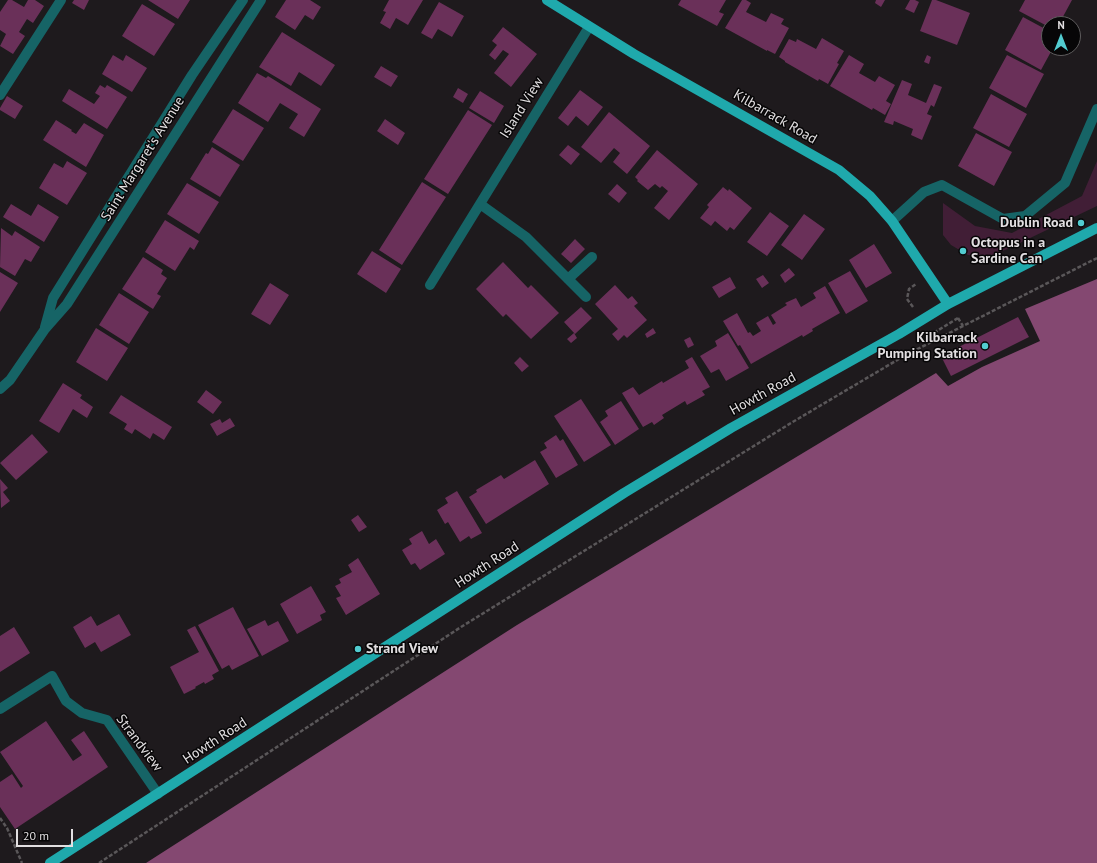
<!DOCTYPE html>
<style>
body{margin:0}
#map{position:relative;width:1097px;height:863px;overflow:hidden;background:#1e1a1d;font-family:"PT Sans",sans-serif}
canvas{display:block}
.north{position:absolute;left:1041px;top:16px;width:40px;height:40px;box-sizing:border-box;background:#070607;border:1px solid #5f5d5e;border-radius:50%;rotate:0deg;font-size:11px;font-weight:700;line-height:16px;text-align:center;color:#e2dfe1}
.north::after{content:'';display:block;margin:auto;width:14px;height:18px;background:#52ccd0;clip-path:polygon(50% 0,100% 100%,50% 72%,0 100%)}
.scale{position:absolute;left:16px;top:829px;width:57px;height:18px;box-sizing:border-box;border:2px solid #e2dfe1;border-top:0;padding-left:5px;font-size:12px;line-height:14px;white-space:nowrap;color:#e2dfe1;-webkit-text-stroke:3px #070607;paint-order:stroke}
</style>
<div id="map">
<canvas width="1097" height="863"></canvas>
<div class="north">N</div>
<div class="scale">20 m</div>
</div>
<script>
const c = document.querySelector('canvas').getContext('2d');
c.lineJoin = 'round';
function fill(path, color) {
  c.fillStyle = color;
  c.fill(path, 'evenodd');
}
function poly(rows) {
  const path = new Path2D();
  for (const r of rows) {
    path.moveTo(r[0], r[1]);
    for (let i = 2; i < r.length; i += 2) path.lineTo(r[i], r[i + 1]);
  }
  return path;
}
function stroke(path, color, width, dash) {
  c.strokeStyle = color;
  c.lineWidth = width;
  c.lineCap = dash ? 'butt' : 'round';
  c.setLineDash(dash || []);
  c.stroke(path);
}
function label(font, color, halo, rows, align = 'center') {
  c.font = font + ' "PT Sans",sans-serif';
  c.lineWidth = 3;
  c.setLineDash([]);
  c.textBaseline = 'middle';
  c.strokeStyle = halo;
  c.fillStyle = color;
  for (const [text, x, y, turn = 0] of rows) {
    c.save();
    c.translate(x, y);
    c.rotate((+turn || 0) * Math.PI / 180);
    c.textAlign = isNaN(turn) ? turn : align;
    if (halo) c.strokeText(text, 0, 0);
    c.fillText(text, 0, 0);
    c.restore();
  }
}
const green = poly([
 [1097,161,1097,206,1005,250,987,257,968,255,951,245,943,235,943,203,975,226,1012,233,1082,196]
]);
const water = poly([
 [1097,279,1097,863,146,863,517,625,936,373,948,386,982,367,1040,341,1025,309]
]);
const building = poly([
 [8,0,12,0,24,7,28,0,35,0,44,6,33,23,27,19,19,32,25,36,13,54,0,46,6,34,0,30,0,12],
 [74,0,89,0,84,10,72,3],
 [148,0,190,0,178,19],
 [286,0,310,0,321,7,313,20,305,15,295,30,275,17],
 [389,0,423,0,408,25,396,18,390,29,380,23,386,12,383,11],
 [681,0,726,0,719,12,724,14,717,26,678,5],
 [742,0,746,0,751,3,746,12,766,22,771,13,784,19,781,24,789,28,775,54,767,50,767,51,725,28],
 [876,0,885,0,881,7,875,3],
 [910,0,915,0,919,2,914,13,905,9],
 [932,0,936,0,970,13,957,45,920,31],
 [1025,0,1072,0,1059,24,1049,24,1049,27,1019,11],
 [439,2,464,16,452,37,438,29,432,39,421,33],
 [142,4,175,24,154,56,122,36],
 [1023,17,1049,31,1049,48,1053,48,1041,70,1005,50],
 [503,27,537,54,511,87,494,73,509,54,503,50,495,60,489,55,497,45,492,41],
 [282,32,335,65,321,86,299,72,291,86,259,67],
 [822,38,844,51,837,63,839,64,828,84,819,79,818,81,785,62,785,61,779,57,789,39,796,42,797,39,816,49],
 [113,55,123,61,126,55,147,68,132,92,102,74],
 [849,55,864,64,859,73,875,82,879,76,895,85,886,101,891,104,885,115,873,108,872,110,830,86],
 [927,55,931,57,929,64,924,62],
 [1007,55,1044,74,1026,108,989,88],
 [381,66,398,76,391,87,374,77],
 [257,73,266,78,268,76,321,109,304,137,289,128,298,114,280,103,268,122,238,103],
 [902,80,912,84,908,95,926,103,934,84,942,87,934,107,931,105,927,114,932,116,922,140,911,135,913,129,894,121,893,125,884,122],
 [100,85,105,88,107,85,127,97,107,129,62,101,69,89,94,104,100,96,95,93],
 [458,88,468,94,463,103,453,97],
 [580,90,603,107,588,126,576,116,568,126,558,118],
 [480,91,504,106,494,123,469,108],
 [991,94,1027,114,1009,147,973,128],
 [7,96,23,106,15,119,0,110,0,108],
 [233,109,264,128,243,161,212,142],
 [468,110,492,125,448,194,424,179],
 [609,112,650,146,627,174,613,162,620,153,614,148,601,163,581,147],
 [385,119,405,133,398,145,377,131],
 [56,120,72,130,71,131,76,134,84,123,104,135,86,167,43,140],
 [976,133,1012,152,994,186,958,166],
 [568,145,580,154,571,165,559,155],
 [212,147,240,165,220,197,190,179,206,153,208,154],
 [657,150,698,184,669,220,654,208,668,191,662,186,660,188,655,184,648,190,637,181,638,180,635,177],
 [67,161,87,173,67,205,39,188,54,163,63,168],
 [422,182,446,197,402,265,379,250],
 [187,183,219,202,199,234,167,214],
 [617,184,627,193,619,203,608,194],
 [723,187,728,191,729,189,752,208,734,230,730,227,727,231,715,221,711,226,700,218,709,207,707,205],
 [11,204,31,216,38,204,59,217,44,242,3,217],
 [770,212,789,226,767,256,747,242],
 [804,214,825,229,802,260,781,245],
 [165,220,199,241,194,250,190,247,175,271,145,252],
 [1,228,12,236,15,231,40,247,31,262,25,259,15,276,0,267],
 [575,239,585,249,571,263,561,254],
 [874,244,892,273,866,288,849,260],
 [372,251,401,269,386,293,357,274],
 [143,257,163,270,161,274,167,278,157,294,161,296,153,309,122,289],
 [503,262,528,288,531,285,559,313,531,339,506,314,503,317,476,289],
 [789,268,795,275,785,283,780,275],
 [850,271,868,301,846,314,828,283],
 [0,272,18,283,0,312],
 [763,275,769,283,762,288,756,279],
 [730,277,736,288,719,298,712,287],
 [270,283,289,295,270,325,251,314],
 [615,285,628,299,632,296,638,303,634,306,647,320,627,338,624,335,618,341,612,334,618,329,595,304],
 [825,286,840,313,812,329,813,331,803,337,802,335,751,364,740,345,738,346,723,321,737,313,748,333,750,332,753,336,761,331,756,323,768,316,773,325,776,323,771,315,787,305,785,303,796,298,801,307,816,298,813,293],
 [119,293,149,312,129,344,99,325],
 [581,307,592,318,575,334,564,322],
 [1018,317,1029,337,951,376,941,356],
 [96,328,128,348,107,381,76,362],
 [653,328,656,333,647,338,645,334],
 [574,333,577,338,571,343,567,339],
 [728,333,749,368,726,381,719,369,711,373,700,356,717,346,715,341],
 [690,337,694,345,688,348,684,340],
 [520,357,529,366,522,372,514,363],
 [692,357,710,387,702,391,705,395,687,405,685,401,662,415,664,418,654,425,652,422,643,427,622,393,633,387,639,395,662,381,663,383,689,368,685,361],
 [63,383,82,395,80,398,93,407,87,418,73,409,59,433,39,421],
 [206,390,222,402,213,414,197,402],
 [121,395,172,427,164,440,153,433,150,439,135,429,132,434,124,429,127,424,109,413],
 [581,399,611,445,584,462,554,416],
 [621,401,639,429,615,445,600,422,608,416,605,411],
 [230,418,235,426,217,436,210,424,220,419,222,423],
 [32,434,48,452,16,480,0,463],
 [556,435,560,441,563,439,578,465,556,478,540,452,547,448,544,443],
 [535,460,549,484,486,524,469,497,477,492,476,490,501,475,504,479],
 [0,479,8,488,3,492,10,501,1,508],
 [457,491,482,533,471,539,469,536,460,542,448,522,445,524,437,510,448,503,445,498],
 [358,515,367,527,359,532,351,520],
 [422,531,429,544,436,539,445,554,420,570,415,563,411,565,402,550,412,544,409,539],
 [358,558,380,594,346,615,336,598,341,596,335,586,341,583,339,579,352,572,348,565],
 [311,586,326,612,320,615,322,620,297,634,280,604],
 [233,607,259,656,232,670,229,665,222,669,198,625],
 [119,614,131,635,101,652,95,642,85,648,73,627,91,616,97,626],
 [265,620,268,626,278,621,289,641,262,656,247,629],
 [195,626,219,671,212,675,214,679,205,684,204,682,195,687,196,688,184,694,170,667,199,652,187,630],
 [14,627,30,653,0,672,0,636],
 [46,721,73,761,82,755,71,740,84,731,108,767,15,829,0,807,0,782,12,774,21,788,23,786,0,752]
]);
const path = poly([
 [913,307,907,299,909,289,916,284],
 [958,318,963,326],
 [930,331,932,334,958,318],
 [0,818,7,828,22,863],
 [99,863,461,627,791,423,904,356,1097,258]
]);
const minor = poly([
 [0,95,61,0],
 [480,204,526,237,586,297],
 [892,221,924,192,942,185,1003,219,1025,216,1065,183,1097,109],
 [568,279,592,257],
 [430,285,589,27],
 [45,327,53,298,192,75,243,0],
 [0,389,10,380,45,329,67,304,261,0],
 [0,709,52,676,66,701,82,713,107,720,158,794]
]);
const major = poly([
 [547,0,634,54,839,170,870,196,892,221,948,304],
 [50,863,624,493,731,428,899,334,948,304,1097,228]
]);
const markers = [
 [1081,223,4,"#52ccd0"],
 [963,251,4,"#52ccd0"],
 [985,346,4,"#52ccd0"],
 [358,649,4,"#52ccd0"]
];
const streetNames = [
 ["Island View",522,108,-58],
 ["Kilbarrack Road",775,117,30],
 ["Saint Margaret's Avenue",143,159,-58],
 ["Howth Road",763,394,-29],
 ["Howth Road",487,565,-33],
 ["Howth Road",215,741,-33],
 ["Strandview",139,743,53]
];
const poiNames = [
 ["Dublin Road",1073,223],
 ["Octopus in a",971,243,"left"],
 ["Sardine Can",971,259,"left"],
 ["Kilbarrack",977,338],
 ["Pumping Station",977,354],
 ["Strand View",366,649,"left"]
];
fill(green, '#411e36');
fill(water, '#844871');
fill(building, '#6a3059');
stroke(path, '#5a5759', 2.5, [4, 2]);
stroke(minor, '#166466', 10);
stroke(major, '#1fa9ac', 10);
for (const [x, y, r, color] of markers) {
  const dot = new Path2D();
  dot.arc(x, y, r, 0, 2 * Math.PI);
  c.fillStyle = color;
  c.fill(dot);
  stroke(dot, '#070607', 1.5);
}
label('14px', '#e2dfe1', '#070607', streetNames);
label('bold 14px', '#e2dfe1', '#070607', poiNames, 'right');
</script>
